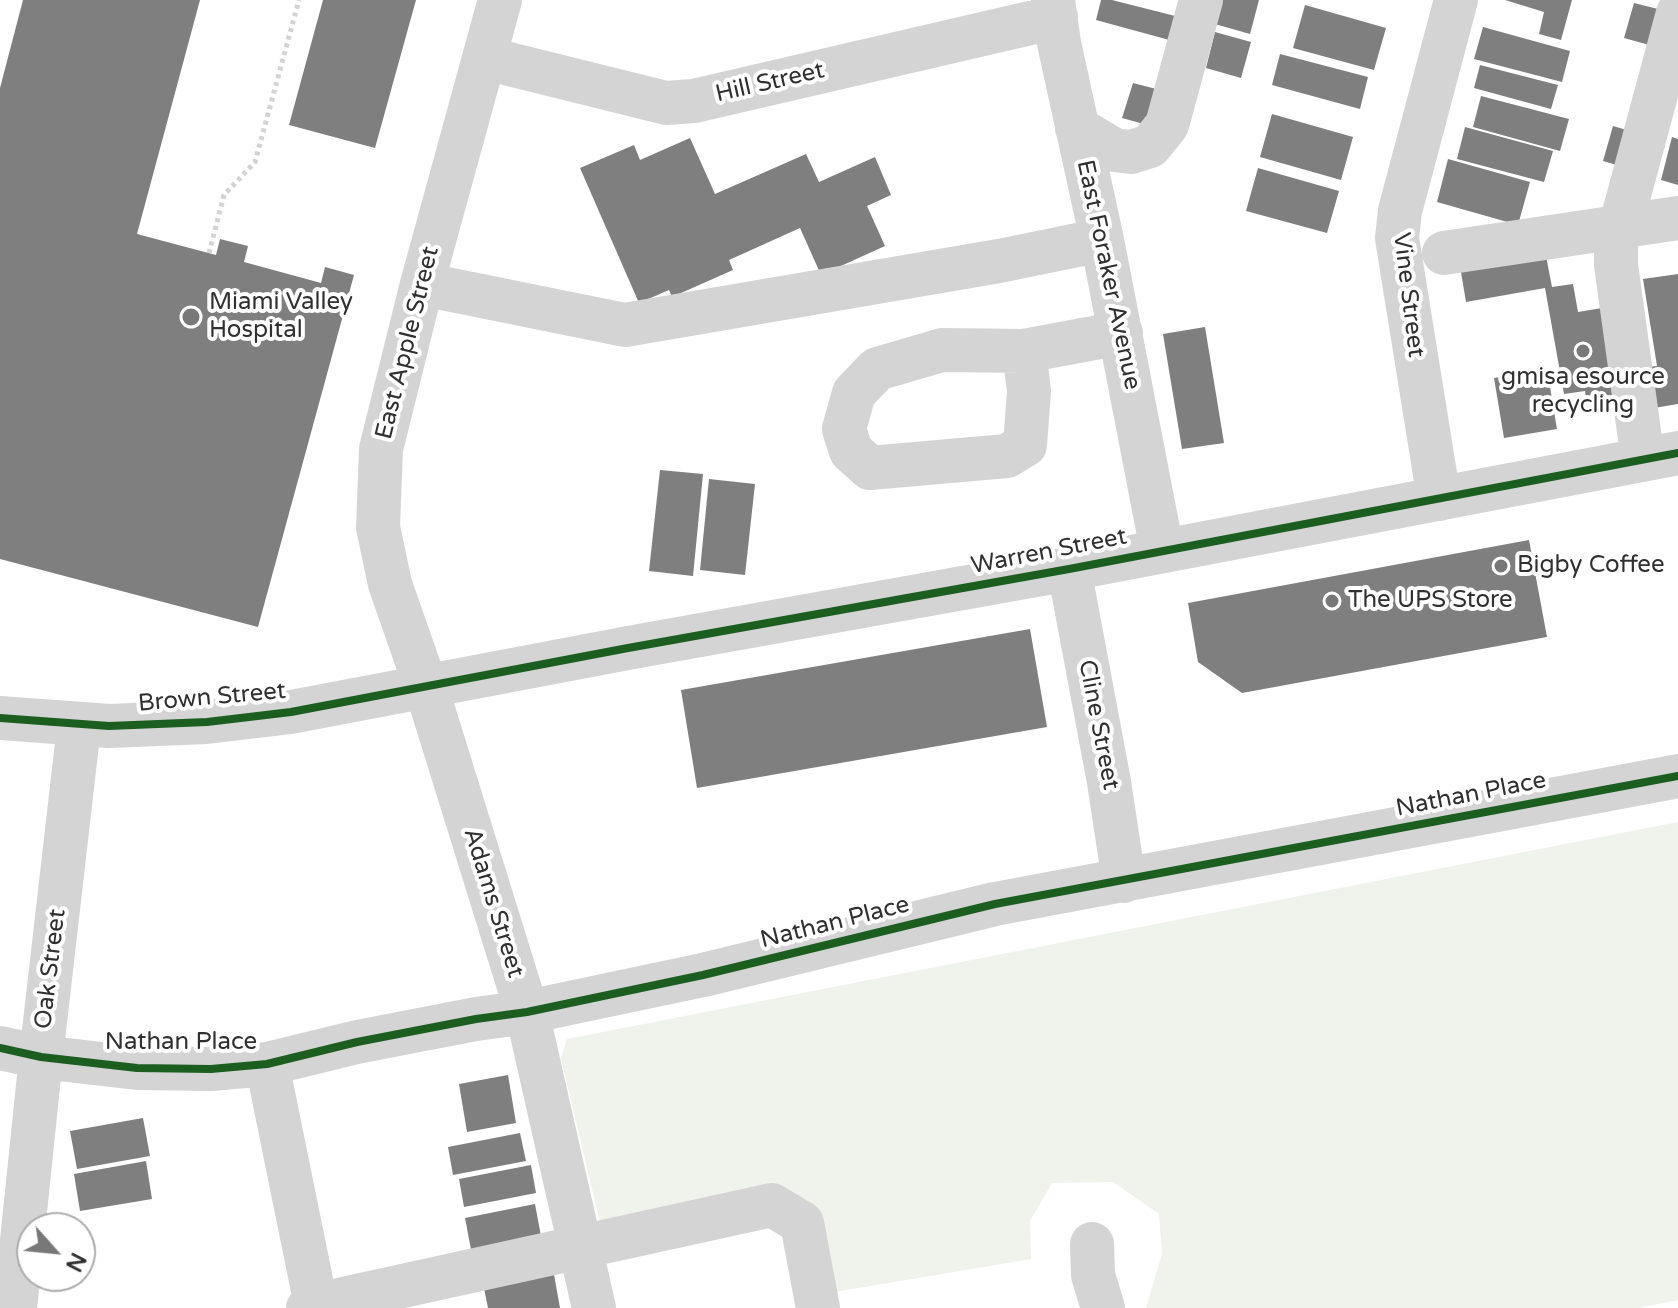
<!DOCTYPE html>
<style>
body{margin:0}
#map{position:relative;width:1678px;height:1308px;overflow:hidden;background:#fff;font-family:"Varela Round",sans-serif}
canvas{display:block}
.north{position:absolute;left:16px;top:1212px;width:80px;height:80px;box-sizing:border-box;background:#fff;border:2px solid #acacac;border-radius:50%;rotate:117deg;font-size:22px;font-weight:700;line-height:32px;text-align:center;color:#303030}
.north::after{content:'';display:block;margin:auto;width:28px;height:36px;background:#787878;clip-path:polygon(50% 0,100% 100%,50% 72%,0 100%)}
</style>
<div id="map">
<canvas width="1678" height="1308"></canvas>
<div class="north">N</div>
</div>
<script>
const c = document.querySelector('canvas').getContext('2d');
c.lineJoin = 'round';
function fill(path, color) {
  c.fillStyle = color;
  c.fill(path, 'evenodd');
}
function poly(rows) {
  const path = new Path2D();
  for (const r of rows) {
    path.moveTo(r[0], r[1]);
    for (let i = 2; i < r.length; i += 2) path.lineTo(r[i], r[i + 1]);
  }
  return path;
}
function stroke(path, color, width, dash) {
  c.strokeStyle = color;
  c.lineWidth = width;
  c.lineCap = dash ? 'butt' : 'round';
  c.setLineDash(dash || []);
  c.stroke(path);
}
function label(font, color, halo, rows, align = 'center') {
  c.font = font + ' "Varela Round",sans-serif';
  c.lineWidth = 8;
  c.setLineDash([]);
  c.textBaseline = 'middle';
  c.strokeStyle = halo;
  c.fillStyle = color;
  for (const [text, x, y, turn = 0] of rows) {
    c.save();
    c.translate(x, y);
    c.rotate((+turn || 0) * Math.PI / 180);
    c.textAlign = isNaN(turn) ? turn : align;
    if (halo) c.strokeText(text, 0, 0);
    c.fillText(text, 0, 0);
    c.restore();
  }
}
const green = poly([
 [1678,822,1678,1300,1639,1308,1146,1308,1162,1254,1159,1214,1113,1182,1052,1183,1030,1221,1031,1259,823,1294,805,1204,602,1231,561,1058,567,1039]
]);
const building = poly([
 [23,0,200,0,137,234,216,255,220,239,248,246,244,262,321,283,325,267,354,275,258,627,0,559,0,88],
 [323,0,416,0,375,148,289,125],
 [1101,0,1112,0,1179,17,1173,41,1096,20],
 [1221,0,1259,0,1250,34,1215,24],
 [1505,0,1572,0,1561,40,1539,34,1544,12],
 [1634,3,1670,12,1660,48,1624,38],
 [1305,5,1386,28,1374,70,1293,48],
 [1483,27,1570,51,1562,82,1474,59],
 [1215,32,1251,42,1241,78,1206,68],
 [1280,54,1368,77,1360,109,1272,85],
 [1480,65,1558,85,1551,109,1474,88],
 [1133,83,1168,92,1158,128,1122,118],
 [1481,96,1569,119,1560,151,1473,127],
 [1272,114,1353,137,1341,180,1260,157],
 [1613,126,1637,133,1627,168,1603,161],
 [1465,127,1553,151,1544,182,1457,159],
 [1672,137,1678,139,1678,185,1661,180],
 [690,138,715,194,806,154,819,182,875,157,891,195,867,206,885,246,821,275,800,228,729,260,733,270,672,297,669,290,639,303,580,168,634,145,640,160],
 [1448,159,1530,182,1518,225,1437,202],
 [1258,168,1339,191,1327,233,1246,211],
 [1545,251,1552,287,1573,284,1578,312,1602,308,1617,399,1587,405,1585,391,1564,394,1545,288,1466,302,1460,266],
 [1678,274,1678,404,1654,408,1647,367,1657,366,1643,279],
 [1205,327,1224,443,1182,449,1163,334],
 [1547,369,1557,429,1504,438,1494,378],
 [660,470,703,474,693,576,649,571],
 [709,479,755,484,745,575,700,570],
 [1529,540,1547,637,1242,693,1198,662,1188,603],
 [1030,629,1047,727,697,788,681,690],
 [508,1075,516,1123,467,1132,459,1084],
 [143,1118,150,1156,77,1169,70,1131],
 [520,1133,526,1161,453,1175,448,1147],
 [146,1161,152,1199,80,1211,74,1174],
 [531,1165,536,1193,464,1207,459,1179],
 [535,1204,543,1247,473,1260,465,1218],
 [553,1269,560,1308,488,1308,483,1283]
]);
const path = poly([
 [209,253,224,195,255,162,299,0]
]);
const minor = poly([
 [500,0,422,284,381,449,378,527,390,584,426,687,527,1012,594,1308],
 [1053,0,1059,43,1102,240,1162,550],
 [485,58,666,103,694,101,1056,17],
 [1077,128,1114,150,1131,152,1150,146,1167,125,1201,0],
 [1444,253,1678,218],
 [422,284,625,325,999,261,1102,240],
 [1024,351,1029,391,1025,445,1007,456,870,468,851,451,844,429,854,393,877,369,942,350,1024,351,1121,333],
 [1643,460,1616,265,1616,243,1678,13],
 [1439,499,1397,238,1400,211,1456,0],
 [1069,569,1109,782,1124,881],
 [0,718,109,726,207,722,291,712,628,648,1069,569,1678,453],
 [0,1048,41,1057,137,1068,211,1069,267,1064,357,1042,476,1019,527,1012,703,975,995,904,1678,776],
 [267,1064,316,1305,308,1308],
 [1092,1244,1093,1275,1103,1308],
 [316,1305,772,1205,802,1223,818,1308],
 [15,1308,41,1057,79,726]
]);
const cycleway = poly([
 [0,718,109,726,207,722,291,712,628,648,1069,569,1678,453],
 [0,1048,41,1057,137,1068,211,1069,267,1064,357,1042,476,1019,527,1012,703,975,995,904,1678,776]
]);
const markers = [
 [191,317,10,"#787878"],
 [1583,351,8,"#787878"],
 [1501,566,8,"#787878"],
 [1332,601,8,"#787878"]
];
const streetNames = [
 ["Hill Street",770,83,-13],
 ["East Foraker Avenue",1108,275,78],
 ["Vine Street",1408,295,83],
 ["East Apple Street",408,343,-76],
 ["Warren Street",1049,552,-11],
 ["Brown Street",212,698,-5],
 ["Cline Street",1098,725,79],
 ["Nathan Place",1471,795,-11],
 ["Adams Street",493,903,73],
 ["Nathan Place",835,923,-14],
 ["Oak Street",51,969,-83],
 ["Nathan Place",181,1043]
];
const poiNames = [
 ["Miami Valley",209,303],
 ["Hospital",209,331],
 ["gmisa esource",1583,378,"center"],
 ["recycling",1583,406,"center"],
 ["Bigby Coffee",1517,566],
 ["The UPS Store",1348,601]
];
fill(green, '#f0f2ec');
fill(building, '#7f7f7f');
stroke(path, '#d3d3d3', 5, [4, 4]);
stroke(minor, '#d4d4d4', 44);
stroke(cycleway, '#1b5e20', 8);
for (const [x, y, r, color] of markers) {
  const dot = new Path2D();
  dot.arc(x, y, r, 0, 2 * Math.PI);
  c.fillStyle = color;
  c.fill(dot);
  stroke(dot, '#fff', 3);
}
label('24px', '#303030', '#fff', streetNames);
label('24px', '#303030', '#fff', poiNames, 'left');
</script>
